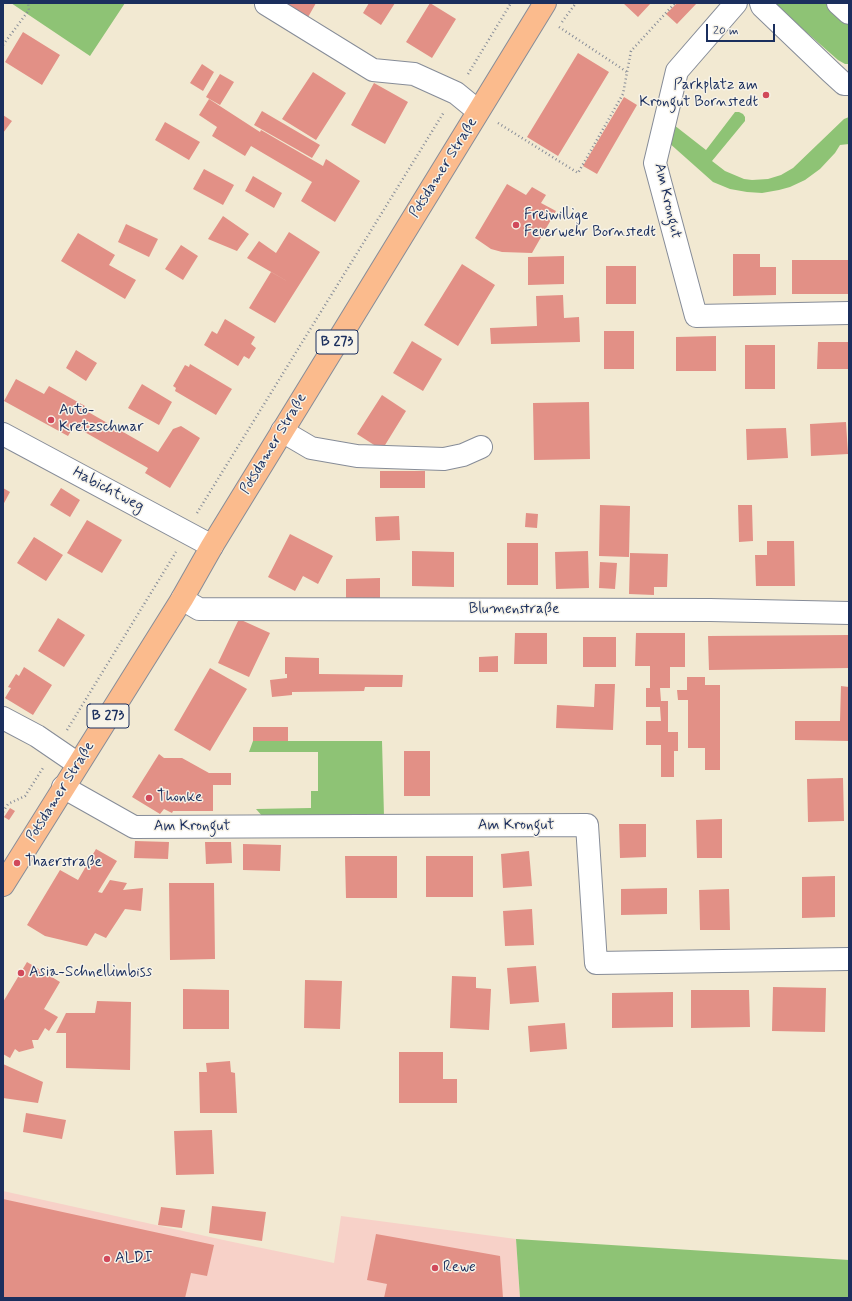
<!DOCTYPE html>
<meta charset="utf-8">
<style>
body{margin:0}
#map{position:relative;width:852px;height:1301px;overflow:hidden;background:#f2e9d2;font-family:Mynerve,sans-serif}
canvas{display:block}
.frame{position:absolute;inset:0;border:4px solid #1b2f5e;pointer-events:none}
.scale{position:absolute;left:706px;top:24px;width:69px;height:18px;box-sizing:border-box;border:2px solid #1b2f5e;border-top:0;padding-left:5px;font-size:12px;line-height:14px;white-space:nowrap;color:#1b2f5e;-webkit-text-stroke:3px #f7f3e8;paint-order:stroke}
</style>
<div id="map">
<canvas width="852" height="1301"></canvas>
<div class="frame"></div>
<div class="scale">20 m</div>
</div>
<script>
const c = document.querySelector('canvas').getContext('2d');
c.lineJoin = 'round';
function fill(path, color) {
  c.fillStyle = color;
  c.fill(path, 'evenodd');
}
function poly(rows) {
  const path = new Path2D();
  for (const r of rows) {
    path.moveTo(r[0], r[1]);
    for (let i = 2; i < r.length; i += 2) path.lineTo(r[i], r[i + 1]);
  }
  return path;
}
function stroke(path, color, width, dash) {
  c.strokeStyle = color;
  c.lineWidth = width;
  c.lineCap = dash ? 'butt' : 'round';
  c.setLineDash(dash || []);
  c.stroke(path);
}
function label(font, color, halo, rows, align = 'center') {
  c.font = font + ' Mynerve,sans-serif';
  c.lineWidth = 3;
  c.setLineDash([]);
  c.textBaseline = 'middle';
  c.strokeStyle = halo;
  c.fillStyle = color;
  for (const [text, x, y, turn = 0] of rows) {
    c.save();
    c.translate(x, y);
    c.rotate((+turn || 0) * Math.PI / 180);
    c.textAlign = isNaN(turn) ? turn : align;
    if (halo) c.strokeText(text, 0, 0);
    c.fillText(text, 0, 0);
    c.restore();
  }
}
const built = poly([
 [3,1191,228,1241,334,1263,341,1216,516,1239,520,1298,3,1298]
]);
const green = poly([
 [11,3,125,3,90,56],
 [773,3,826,3,849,24,849,64,845,64,838,60],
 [735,112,739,112,743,114,745,117,745,121,712,161,725,171,744,179,752,180,768,179,781,175,793,168,844,119,849,117,849,144,840,145,835,153,820,169,805,180,790,187,779,190,762,193,747,192,730,189,713,182,668,142,674,125,706,150],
 [253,741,382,741,384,816,263,817,256,809,311,808,311,791,318,791,318,752,249,752],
 [516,1239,849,1260,849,1298,520,1298]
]);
const building = poly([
 [279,3,316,3,307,19],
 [369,3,395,3,381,25,363,13],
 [430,3,456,19,432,58,406,42],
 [623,3,651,3,638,17],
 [677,3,697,3,677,24,666,14],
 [23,32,60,55,42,85,5,62],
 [578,53,609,72,558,156,527,137],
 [202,64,214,72,203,91,190,83],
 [313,72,346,93,316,140,282,119],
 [220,74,234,82,220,105,206,97],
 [374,83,408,102,385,144,351,125],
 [624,97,637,105,597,174,583,166],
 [209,99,260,132,261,130,323,166,326,159,360,181,335,222,301,201,312,182,251,146,245,156,212,136,217,127,199,115],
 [262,111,320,145,312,158,254,125],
 [3,115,12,121,3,133],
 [165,122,200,142,189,160,155,140],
 [204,169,234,185,223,205,193,189],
 [253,176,282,193,274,208,245,191],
 [507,184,526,195,532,187,546,195,541,203,556,211,532,253,502,252,491,249,475,238],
 [223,216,249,234,237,251,208,239],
 [126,224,158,239,149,257,118,242],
 [289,232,320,252,275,323,249,308,271,272,292,284,247,258,259,241,276,253],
 [78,233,115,255,109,265,136,280,125,299,61,261],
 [181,245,198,256,183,280,165,269],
 [733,254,760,254,760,267,776,267,776,295,733,296],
 [564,256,564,284,528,285,528,257],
 [792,260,848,260,848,294,792,294],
 [462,264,495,285,458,346,424,325],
 [606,266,636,266,636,304,606,304],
 [563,295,564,318,579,317,580,342,491,344,490,328,537,326,536,296],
 [225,319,255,337,251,344,256,348,249,359,244,356,238,366,204,345,212,331,217,334],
 [604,331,634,331,634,369,604,369],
 [716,336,716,371,676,371,676,337],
 [412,341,442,359,423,391,393,373],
 [818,342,849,342,849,369,817,369],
 [745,345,775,345,775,389,745,389],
 [76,350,97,363,86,381,66,368],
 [190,364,232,389,216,415,175,391,176,388,173,386,185,365,189,367],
 [16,379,44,394,49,386,85,406,83,409,158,452,173,429,181,426,200,438,170,488,145,473,148,468,74,426,68,436,4,401],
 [142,384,172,402,159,425,128,408],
 [382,395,406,411,382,450,357,434],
 [589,402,590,459,534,460,533,403],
 [846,422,848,454,811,456,810,424],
 [786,428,788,458,747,460,746,429],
 [380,471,425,471,425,488,380,488],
 [3,488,10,492,3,505],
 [61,488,80,500,70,517,50,505],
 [600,505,630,506,629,557,599,556],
 [738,505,752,505,753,541,739,542],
 [526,513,538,514,537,528,525,527],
 [399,516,400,540,376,541,375,517],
 [87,520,122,540,102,573,67,553],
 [290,534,333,556,318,584,303,576,295,591,268,577],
 [34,537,63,555,46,581,17,563],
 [767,541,794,541,795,586,756,586,755,555,767,555],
 [507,543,538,543,538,585,507,585],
 [412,551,454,552,454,587,412,586],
 [588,551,589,588,556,589,555,552],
 [630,553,668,554,667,587,654,587,654,595,629,594],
 [600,562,617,563,615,589,599,588],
 [380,578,380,604,346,605,346,579],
 [58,618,85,635,64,667,38,651],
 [239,619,270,633,249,677,218,663],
 [515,633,547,633,547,664,514,664],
 [636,633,685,633,685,667,670,667,670,688,660,688,661,701,668,701,668,732,678,732,678,751,674,751,674,777,661,777,661,745,646,745,646,721,661,721,660,707,646,707,646,688,650,688,650,666,635,666],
 [849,635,849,668,709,670,708,636],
 [583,637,616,637,616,667,583,667],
 [498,656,498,672,479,672,479,657],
 [285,657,319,658,319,674,403,675,402,687,365,687,364,691,292,692,292,695,272,697,270,680,287,678,287,674,285,674],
 [24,667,52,685,33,715,5,698,11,688,8,687,16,674,19,676],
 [210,668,247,689,210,751,174,730],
 [687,677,705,677,705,685,720,685,720,770,705,770,705,748,688,748,688,700,678,700,677,690,687,690],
 [595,684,615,684,613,730,556,728,557,705,594,707],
 [841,686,849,687,849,741,795,740,795,721,840,721],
 [253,727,288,727,288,741,253,741],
 [404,751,430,751,430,796,404,796],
 [159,754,164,758,182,758,209,773,231,773,231,785,213,785,213,811,173,811,172,813,164,809,160,814,132,797],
 [843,778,844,821,808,822,807,779],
 [10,808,15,811,9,820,4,817],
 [722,819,722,858,697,858,696,820],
 [619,824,646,824,646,857,620,858],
 [135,841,169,842,168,859,134,858],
 [205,842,231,842,232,863,206,864],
 [243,844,281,845,280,871,243,870],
 [96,849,117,861,98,892,102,893,110,880,127,883,123,890,143,888,141,911,125,909,106,938,95,933,87,946,45,936,27,925,60,870,78,880],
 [529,851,532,886,503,888,501,854],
 [345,856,397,856,397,898,346,898],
 [426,856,473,856,473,897,426,897],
 [835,876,835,917,802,918,802,877],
 [169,883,214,883,215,959,170,960],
 [667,888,667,914,621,915,621,889],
 [729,889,730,930,700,930,699,890],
 [532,909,534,945,505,946,503,911],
 [27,962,60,982,44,1009,58,1017,49,1031,45,1028,38,1040,32,1040,34,1048,19,1052,15,1049,10,1058,3,1054,3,1002],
 [536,966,539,1002,510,1004,507,968],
 [452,976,476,977,476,988,491,989,489,1030,450,1028],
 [305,980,342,981,340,1029,304,1028],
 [773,987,826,988,825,1032,772,1031],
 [183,989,229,990,229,1029,183,1029],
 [691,990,749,990,750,1027,691,1028],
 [673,992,673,1027,612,1028,612,993],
 [97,1001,131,1002,130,1070,66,1068,66,1033,56,1033,66,1013,95,1013],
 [565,1023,567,1049,530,1052,528,1026],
 [399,1052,443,1052,443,1079,457,1079,457,1103,399,1103],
 [230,1061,231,1072,235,1073,237,1113,200,1113,199,1072,207,1072,206,1063],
 [3,1064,43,1082,38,1103,3,1098],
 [26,1113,66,1120,62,1139,23,1132],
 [212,1130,214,1174,176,1175,174,1131],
 [3,1199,214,1245,207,1276,191,1273,185,1298,3,1298],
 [212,1206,266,1212,262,1241,209,1233],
 [161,1207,185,1210,182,1228,158,1225],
 [376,1234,500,1256,503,1298,384,1298,387,1284,367,1280]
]);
const path = poly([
 [562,22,576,3],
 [559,27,627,72],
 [3,45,29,10,28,3],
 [468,74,511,3],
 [498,123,578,173,623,94,631,51,675,3],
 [197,513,444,112],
 [67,730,176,552],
 [3,812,8,804,25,796,43,768]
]);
const minor = poly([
 [736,3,677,71,655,163,696,316,849,313],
 [761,3,762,6,831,72,844,84,849,84],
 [838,3,849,13],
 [266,4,373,70,414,74,456,93,478,111],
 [282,431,311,448,357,456,444,459,463,455,481,447],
 [3,434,212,546],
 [182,599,199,609,710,610,849,613],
 [3,718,37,736,78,764],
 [63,787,134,827,587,825,596,963,849,959]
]);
const major = poly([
 [3,885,182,599,212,546,545,3]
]);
const markers = [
 [766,95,4,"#d1495b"],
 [516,225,4,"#d1495b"],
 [51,420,4,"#d1495b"],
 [149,798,4,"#d1495b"],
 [17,863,4,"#d1495b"],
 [21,973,4,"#d1495b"],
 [107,1259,4,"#d1495b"],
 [435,1268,4,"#d1495b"]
];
const shields = [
 [337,342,42],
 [108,716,42]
];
const shieldNames = [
 ["B 273",337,342],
 ["B 273",108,716]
];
const poiNames = [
 ["Parkplatz am",758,86,"right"],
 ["Krongut Bornstedt",758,103,"right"],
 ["Freiwillige",524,216],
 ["Feuerwehr Bornstedt",524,233],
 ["Auto-",59,411],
 ["Kretzschmar",59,428],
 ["Thonke",157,798],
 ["Thaerstraße",25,863],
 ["Asia-Schnellimbiss",29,973],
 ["ALDI",115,1259],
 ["Rewe",443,1268]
];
const streetNames = [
 ["Potsdamer Straße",444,168,-58],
 ["Am Krongut",667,201,77],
 ["Potsdamer Straße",274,444,-59],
 ["Habichtweg",108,490,28],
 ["Blumenstraße",514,610],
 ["Potsdamer Straße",61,792,-58],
 ["Am Krongut",516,826],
 ["Am Krongut",192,827]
];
fill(built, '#f7d1c8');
fill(green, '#8ec375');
fill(building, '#e29086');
stroke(minor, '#868c98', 24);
stroke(major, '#868c98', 24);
stroke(path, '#868c98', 2.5, [1, 3]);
stroke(minor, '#fff', 22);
stroke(major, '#fbbb8d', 22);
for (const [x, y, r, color] of markers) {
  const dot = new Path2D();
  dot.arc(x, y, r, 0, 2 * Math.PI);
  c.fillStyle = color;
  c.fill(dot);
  stroke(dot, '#f7f3e8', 1.5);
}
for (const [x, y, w] of shields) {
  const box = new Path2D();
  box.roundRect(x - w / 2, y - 12, w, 24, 3);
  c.fillStyle = '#f7f3e8';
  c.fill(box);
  stroke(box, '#1b2f5e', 1);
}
label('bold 14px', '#1b2f5e', null, shieldNames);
label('15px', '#1b2f5e', '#f7f3e8', poiNames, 'left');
label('15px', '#1b2f5e', '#f7f3e8', streetNames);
</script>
